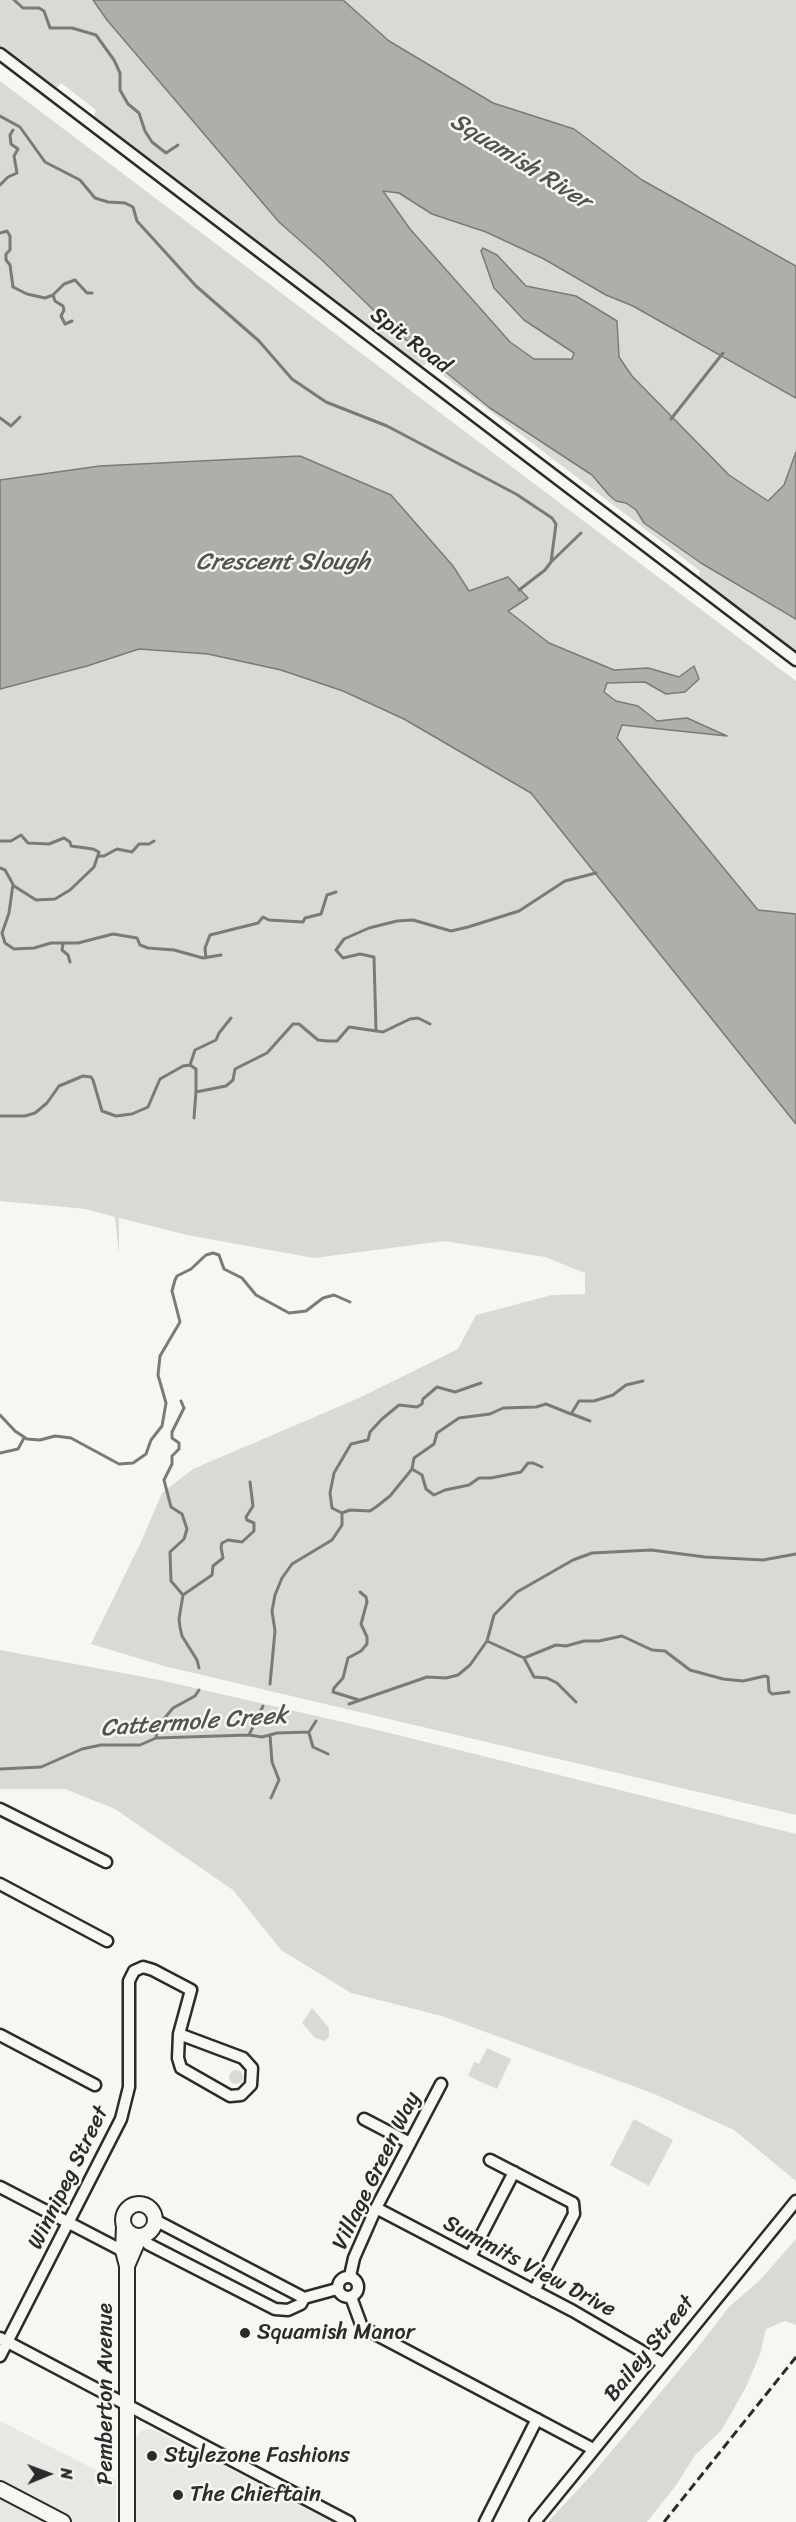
<!DOCTYPE html>
<style>
body{margin:0}
#map{position:relative;width:796px;height:2522px;overflow:hidden;background:#f6f6f2;font-family:Sriracha,sans-serif}
canvas{display:block}
.north{position:absolute;left:18px;top:2444px;width:60px;height:60px;-webkit-text-stroke:4px #f6f6f2;paint-order:stroke;rotate:89deg;font-size:16px;font-weight:700;line-height:24px;text-align:center;color:#2b2b2b}
.north::after{content:'';display:block;margin:auto;width:21px;height:27px;background:#2b2b2b;clip-path:polygon(50% 0,100% 100%,50% 72%,0 100%)}
</style>
<div id="map">
<canvas width="796" height="2522"></canvas>
<div class="north">N</div>
</div>
<script>
const c = document.querySelector('canvas').getContext('2d');
c.lineJoin = 'round';
function fill(path, color) {
  c.fillStyle = color;
  c.fill(path, 'evenodd');
}
function poly(rows) {
  const path = new Path2D();
  for (const r of rows) {
    if (r.length === 3) {
      path.moveTo(r[0] + r[2], r[1]);
      path.arc(r[0], r[1], r[2], 0, 2 * Math.PI);
      continue;
    }
    path.moveTo(r[0], r[1]);
    for (let i = 2; i < r.length; i += 2) path.lineTo(r[i], r[i + 1]);
  }
  return path;
}
function stroke(path, color, width, dash) {
  c.strokeStyle = color;
  c.lineWidth = width;
  c.lineCap = dash ? 'butt' : 'round';
  c.setLineDash(dash || []);
  c.stroke(path);
}
function label(font, color, halo, rows, align = 'center') {
  c.font = font + ' Sriracha,sans-serif';
  c.lineWidth = 5;
  c.setLineDash([]);
  c.textBaseline = 'middle';
  c.strokeStyle = halo;
  c.fillStyle = color;
  for (const [text, x, y, turn = 0] of rows) {
    c.save();
    c.translate(x, y);
    c.rotate((+turn || 0) * Math.PI / 180);
    c.textAlign = isNaN(turn) ? turn : align;
    if (halo) c.strokeText(text, 0, 0);
    c.fillText(text, 0, 0);
    c.restore();
  }
}
const built = poly([
 [0,2421,116,2480,116,2522,0,2522],
 [150,2429,155,2430,332,2522,136,2522,136,2438,141,2430]
]);
const green = poly([
 [0,0,796,0,796,652,699,578,700,571,427,363,422,367,140,153,94,116,96,110,61,83,56,89,0,47],
 [0,81,796,681,796,1815,164,1666,91,1644,140,1544,162,1493,193,1469,359,1398,458,1349,476,1315,552,1295,585,1294,585,1273,545,1257,444,1241,314,1258,187,1235,119,1218,119,1255,115,1217,86,1209,0,1201],
 [0,1650,160,1680,386,1732,796,1834,796,2181,734,2130,652,2093,442,2016,351,1993,281,1950,233,1890,115,1809,65,1789,0,1789],
 [312,2008,329,2028,329,2037,324,2041,315,2038,302,2023],
 [487,2048,511,2059,497,2089,468,2076,474,2062,479,2064],
 [236,2077,7],
 [634,2119,673,2140,649,2186,610,2165],
 [796,2239,796,2325,785,2321,766,2329,760,2354,746,2387,721,2431,695,2455,677,2484,647,2522,548,2522,595,2471,695,2351,729,2307,761,2279]
]);
const water = poly([
 [93,0,343,0,389,41,493,103,574,129,642,180,796,266,796,398,633,306,606,295,544,259,486,232,432,214,399,193,383,191,410,229,510,342,534,359,572,359,574,353,524,320,494,288,481,251,483,248,497,255,526,286,576,296,617,321,619,357,632,376,729,475,768,501,784,485,796,452,796,619,701,563,644,523,636,510,626,503,616,501,609,495,592,475,490,408,395,331,322,260,279,222,107,20,93,0],
 [300,456,391,495,453,566,469,591,508,577,528,598,508,611,549,643,614,670,648,668,679,677,694,666,699,679,685,692,666,694,645,682,607,683,604,692,616,701,638,706,657,721,687,718,727,736,622,725,617,738,758,910,796,914,796,1124,531,793,404,719,343,691,281,670,208,654,139,649,87,666,0,689,0,480,100,466,300,456]
]);
const stream = poly([
 [14,0,23,8,39,8,44,11,50,28,72,28,96,35,114,60,120,73,120,90,128,104,139,113,145,131,152,142,166,153,178,145],
 [0,116,20,127,45,162,80,180,95,198,108,202,125,203,133,207,137,221,196,286,259,341,292,379,326,402,387,426,516,494,552,518,556,524,551,562,545,570,519,590],
 [0,185,8,177,17,173,14,156,18,149,11,144,10,135,13,130],
 [0,233,7,231,10,236,10,250,6,254,6,260,10,265,13,287,27,294,45,298,53,295,55,301,63,306,64,310,61,316,65,324,72,321],
 [53,295,64,284,75,280,87,293,92,293],
 [0,418,11,426,20,417],
 [671,419,723,353],
 [552,561,581,533],
 [0,841,11,841,21,835,28,843,49,844,64,838,70,842,71,846,93,849,99,852,94,867,70,890,55,899,36,900,14,886,5,870,0,868],
 [98,856,104,856,117,849,132,852,139,844,149,844,154,841],
 [13,884,9,913,2,933,5,943,14,949,34,948,51,943,78,943,113,934,137,938,140,945,148,948,174,950,203,958,221,955],
 [63,944,62,950,68,955,70,962],
 [206,958,205,948,210,935,258,923,263,917,269,920,303,922,305,918,321,914,327,895,336,892],
 [376,1030,374,957,360,954,343,958,336,950,344,939,369,928,397,921,413,920,451,931,468,927,519,911,565,881,596,873],
 [190,1065,195,1050,216,1040,219,1033,231,1018],
 [0,1116,25,1116,35,1113,47,1103,59,1086,83,1076,91,1077,93,1080,102,1111,116,1116,132,1114,148,1107,160,1079,183,1066,190,1065,196,1069,196,1092,226,1086,233,1080,235,1069,267,1053,293,1024,299,1024,318,1040,327,1041,337,1041,349,1027,383,1032,410,1019,418,1018,430,1024],
 [194,1118,196,1092],
 [481,1383,455,1392,437,1387,423,1399,422,1404,417,1407,399,1405,382,1419,370,1432,368,1440,351,1444,334,1473,330,1493,332,1508,342,1513,350,1510,370,1511,376,1507,390,1496,412,1469,414,1458,434,1444,437,1433,459,1418,490,1414,503,1408,536,1407,546,1404,571,1414,579,1401,594,1401,613,1395,626,1385,643,1381],
 [181,1401,184,1408,172,1432,172,1438,179,1443,179,1449,172,1456,172,1464,164,1480,171,1507,182,1514,187,1529,184,1539,170,1552,171,1581,183,1595],
 [572,1414,590,1421],
 [0,1415,15,1431,27,1439,40,1440,55,1436,71,1438,119,1464,133,1463,146,1454,151,1440,162,1426,166,1403,158,1375,160,1356,180,1322,172,1291,175,1280,177,1276,191,1269,206,1255,213,1253,219,1255,224,1269,242,1278,256,1295,289,1313,306,1311,323,1298,334,1295,350,1302],
 [0,1453,18,1449,24,1438],
 [412,1469,422,1475,426,1489,434,1495,445,1490,469,1485,479,1478,491,1478,521,1472,528,1463,533,1463,542,1467],
 [487,1641,524,1658,534,1677,547,1678,557,1683,576,1702],
 [524,1658,556,1645,566,1646,584,1641,599,1641,622,1636,652,1650,665,1651,690,1670,723,1679,743,1681,765,1676,768,1677,769,1691,772,1694,789,1692],
 [199,1668,197,1660,182,1636,180,1627,179,1619,183,1595,212,1575,213,1566,223,1558,221,1547,222,1543,228,1540,242,1542,254,1531,254,1523,247,1520,246,1517,253,1506,250,1482],
 [270,1684,275,1631,272,1611,275,1595,282,1578,292,1564,332,1540,342,1525,342,1513],
 [359,1700,333,1692,334,1688,343,1678,348,1658,361,1651,367,1644,367,1637,361,1624,367,1602,366,1597,360,1592],
 [349,1704,427,1677,446,1678,458,1675,470,1665,487,1641,494,1615,517,1592,573,1560,592,1553,651,1550,705,1557,763,1560,796,1554],
 [309,1733,313,1747,328,1754],
 [249,1735,263,1706],
 [270,1735,272,1762,279,1780,271,1798],
 [156,1737,158,1726,173,1708,195,1696,199,1690],
 [0,1769,41,1767,82,1749,101,1745,140,1745,156,1738,249,1735,262,1737,277,1733,309,1732,316,1721]
]);
const minor = poly([
 [0,54,796,660],
 [0,1809,106,1862],
 [0,1884,107,1941],
 [0,2035,95,2085],
 [364,2119,410,2143],
 [490,2160,573,2203,574,2214,534,2291],
 [0,2187,123,2251],
 [376,2208,573,2311,662,2363],
 [155,2220,304,2298],
 [142,2236,148,2244,275,2309,288,2310,301,2304,304,2298],
 [470,2257,514,2172],
 [350,2276,354,2258,376,2208,441,2084],
 [348,2287,10],
 [351,2297,362,2327,593,2449],
 [304,2298,337,2289],
 [0,2338,349,2522],
 [0,2356,121,2119,129,2087,129,1981,134,1971,143,1967,153,1970,191,1990,179,2034,178,2058,181,2068,230,2096,241,2095,251,2085,252,2068,243,2058,179,2034],
 [485,2522,537,2419],
 [535,2522,796,2201]
]);
const tertiary = poly([
 [139,2220,16],
 [124,2226,123,2251,127,2266],
 [0,2489,63,2522],
 [127,2522,127,2266,140,2236]
]);
const rail = poly([
 [664,2522,796,2357]
]);
const markers = [
 [245,2333,6,"#2b2b2b"],
 [152,2456,6,"#2b2b2b"],
 [178,2495,6,"#2b2b2b"]
];
const streetNames = [
 ["Spit Road",410,341,37],
 ["Village Green Way",377,2171,-64],
 ["Winnipeg Street",69,2178,-64],
 ["Summits View Drive",529,2267,28],
 ["Bailey Street",650,2349,-51],
 ["Pemberton Avenue",106,2394,-90]
];
const poiNames = [
 ["Squamish Manor",257,2333],
 ["Stylezone Fashions",164,2456],
 ["The Chieftain",190,2495]
];
const waterNames = [
 ["Squamish River",520,162,32],
 ["Crescent Slough",283,563],
 ["Cattermole Creek",194,1723,-4]
];
fill(built, '#e7e7e3');
fill(green, '#d9d9d5');
fill(water, '#aeaeab');
stroke(water, '#7a7a78', 1.5);
stroke(stream, '#7a7a78', 3);
stroke(minor, '#2b2b2b', 15);
stroke(tertiary, '#2b2b2b', 18);
stroke(minor, '#f6f6f2', 10);
stroke(tertiary, '#f6f6f2', 14);
stroke(rail, '#2b2b2b', 3, [9, 4.5]);
for (const [x, y, r, color] of markers) {
  const dot = new Path2D();
  dot.arc(x, y, r, 0, 2 * Math.PI);
  c.fillStyle = color;
  c.fill(dot);
  stroke(dot, '#f6f6f2', 2);
}
label('22px', '#2b2b2b', '#f6f6f2', streetNames);
label('22px', '#2b2b2b', '#f6f6f2', poiNames, 'left');
label('italic 24px', '#525251', '#f6f6f2', waterNames);
</script>
